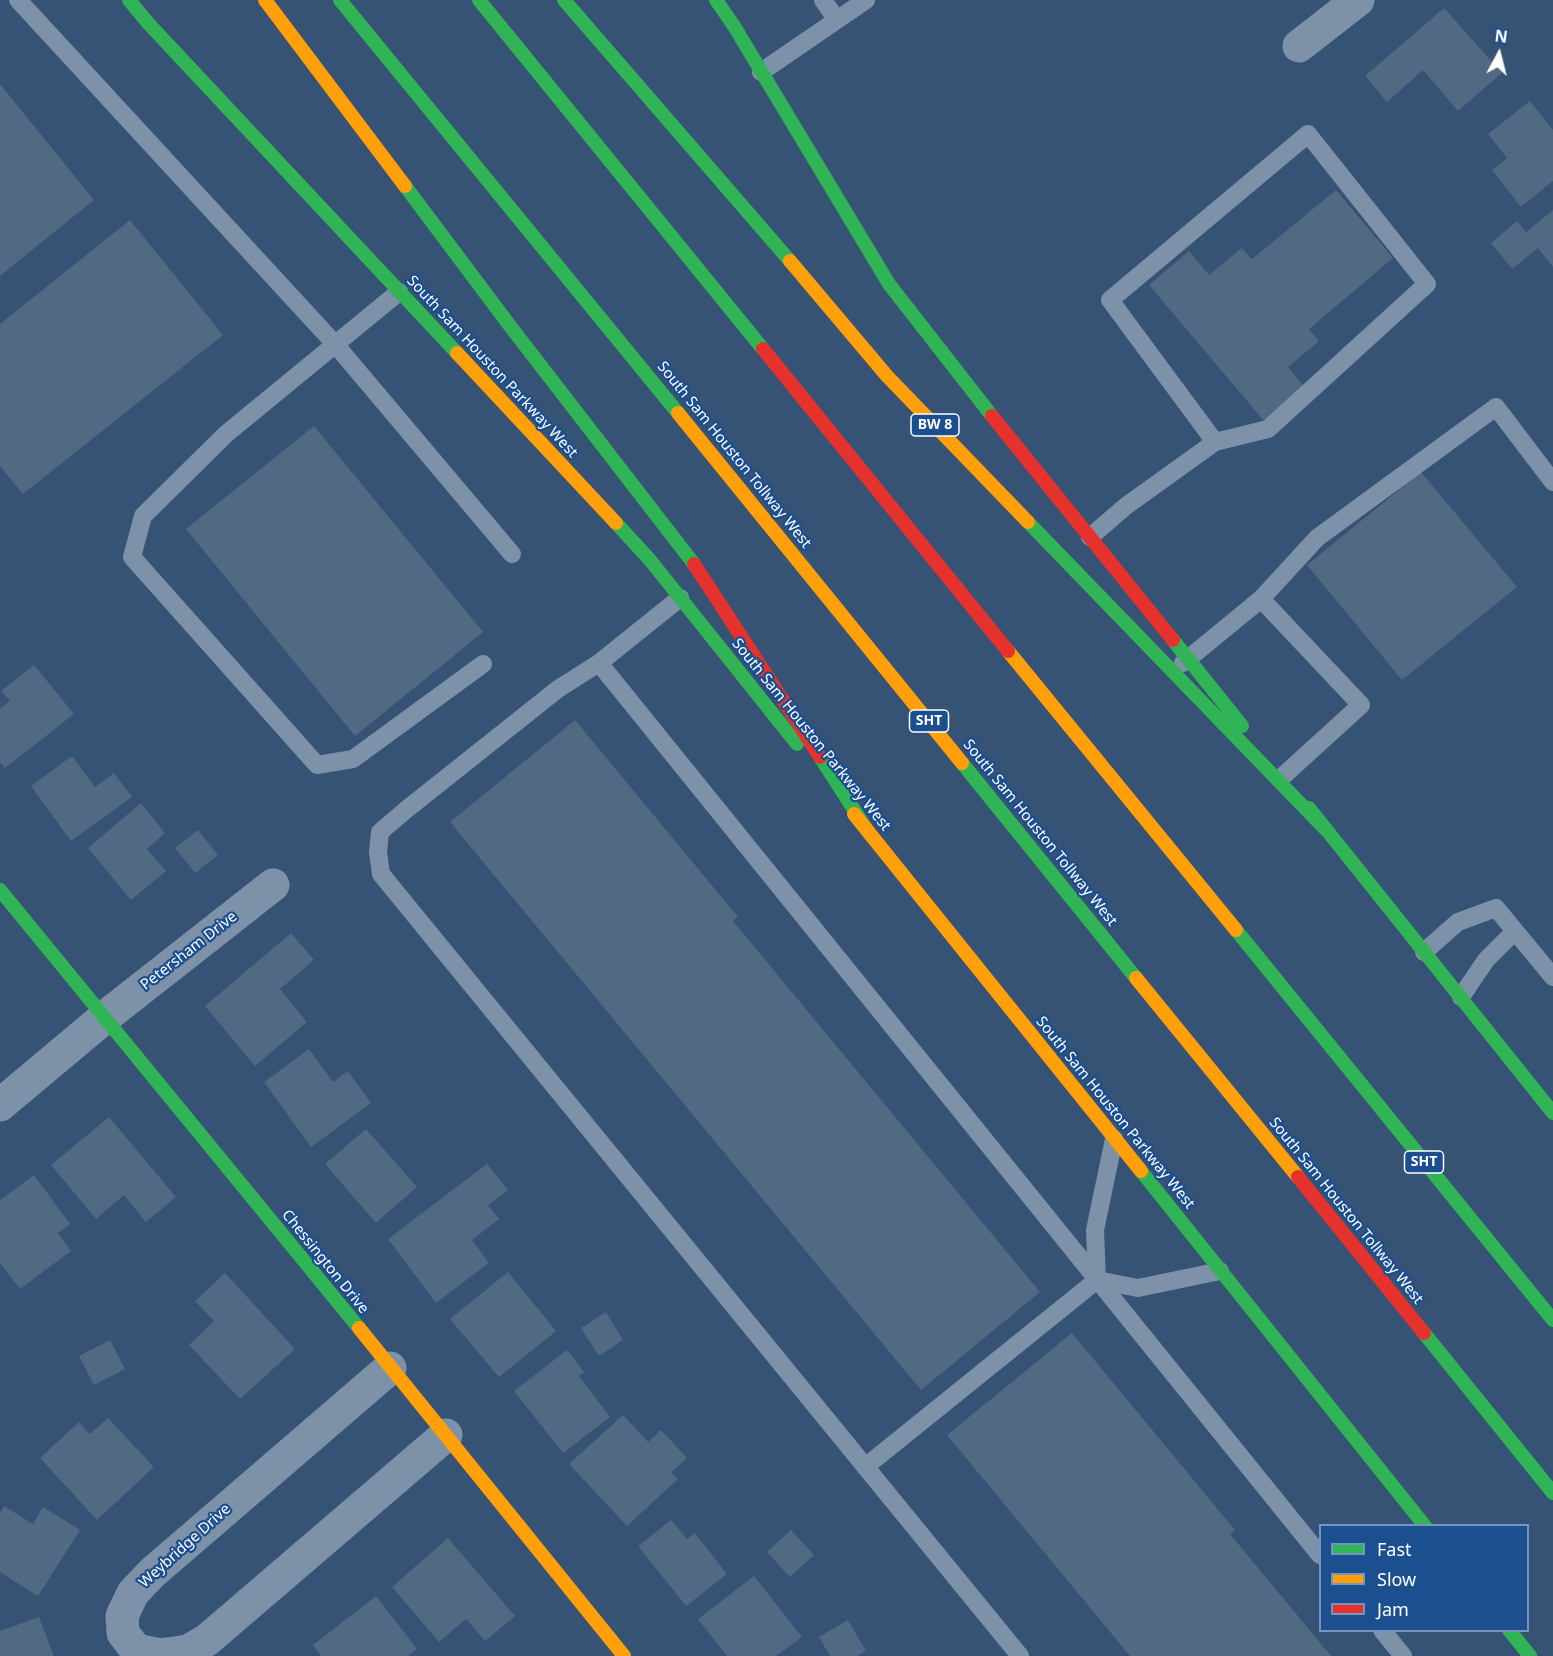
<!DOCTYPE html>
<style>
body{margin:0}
#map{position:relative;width:1553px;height:1656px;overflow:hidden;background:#365274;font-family:"Noto Sans",sans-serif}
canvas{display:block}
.legend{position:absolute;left:1319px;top:1524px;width:210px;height:108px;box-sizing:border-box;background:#1b4f8f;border:2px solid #7695bc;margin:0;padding:8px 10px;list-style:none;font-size:18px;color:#fff}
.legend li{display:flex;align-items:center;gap:12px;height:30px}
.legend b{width:30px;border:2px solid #7695bc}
.north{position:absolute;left:1469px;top:24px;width:60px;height:60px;-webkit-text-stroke:4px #1b4f8f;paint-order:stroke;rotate:7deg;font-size:16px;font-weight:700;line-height:24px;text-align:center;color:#fff}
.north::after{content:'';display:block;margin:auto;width:21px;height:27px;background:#fff;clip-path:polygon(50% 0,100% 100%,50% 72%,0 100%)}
</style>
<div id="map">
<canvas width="1553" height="1656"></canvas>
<ul class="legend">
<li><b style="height:8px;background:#30b455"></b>Fast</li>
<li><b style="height:8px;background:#ff9f0a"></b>Slow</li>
<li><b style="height:8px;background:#e5322d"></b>Jam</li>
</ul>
<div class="north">N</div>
</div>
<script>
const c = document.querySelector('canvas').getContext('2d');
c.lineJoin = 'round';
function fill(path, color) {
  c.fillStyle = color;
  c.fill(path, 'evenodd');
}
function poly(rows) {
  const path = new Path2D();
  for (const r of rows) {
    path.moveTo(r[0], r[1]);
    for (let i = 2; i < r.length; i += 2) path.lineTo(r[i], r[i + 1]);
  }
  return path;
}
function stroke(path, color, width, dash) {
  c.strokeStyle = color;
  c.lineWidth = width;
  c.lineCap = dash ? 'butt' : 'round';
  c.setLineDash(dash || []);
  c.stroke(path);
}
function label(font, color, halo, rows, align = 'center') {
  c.font = font + ' "Noto Sans",sans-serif';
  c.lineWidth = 4.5;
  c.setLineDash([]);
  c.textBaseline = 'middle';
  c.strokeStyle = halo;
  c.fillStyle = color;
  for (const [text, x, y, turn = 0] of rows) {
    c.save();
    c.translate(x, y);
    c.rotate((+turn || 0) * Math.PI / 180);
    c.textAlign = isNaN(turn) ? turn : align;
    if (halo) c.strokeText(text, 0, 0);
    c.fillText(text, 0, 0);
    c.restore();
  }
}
const building = poly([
 [1444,8,1502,73,1458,111,1423,70,1387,102,1365,76],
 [0,84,94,200,0,276],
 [1530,101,1553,130,1553,181,1521,207,1492,170,1507,158,1488,134],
 [1336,190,1393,258,1309,329,1319,341,1288,367,1304,387,1264,421,1149,285,1189,251,1209,275,1242,248,1252,259],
 [1553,210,1553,267,1538,248,1512,269,1491,243,1517,221,1526,232],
 [130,220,223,335,23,494,0,466,0,324],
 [314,426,483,632,355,736,186,529],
 [1421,472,1517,587,1402,680,1307,565],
 [34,665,74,714,5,768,0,762,0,709,10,701,1,691],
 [575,720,738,917,733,921,1040,1292,921,1390,450,822],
 [72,756,95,787,114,773,132,797,71,841,31,786],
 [141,803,165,833,147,849,166,871,131,900,88,848],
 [198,830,218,855,195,873,175,848],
 [291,933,314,960,280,989,307,1022,255,1066,205,1006],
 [309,1049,333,1082,348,1071,371,1103,311,1147,264,1082],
 [109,1117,176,1197,146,1222,124,1195,96,1219,51,1165],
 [366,1129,417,1187,376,1223,325,1164],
 [487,1164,508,1190,488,1205,499,1219,472,1240,489,1263,436,1303,388,1239],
 [34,1175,70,1224,58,1233,71,1251,20,1289,0,1263,0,1200],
 [508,1272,556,1331,499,1377,450,1319],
 [225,1273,295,1349,240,1399,189,1345,214,1321,195,1301],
 [606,1312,623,1340,599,1356,581,1328],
 [1072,1333,1235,1530,1230,1534,1331,1656,1130,1656,947,1435],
 [110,1340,125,1369,94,1385,79,1356],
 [567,1350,584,1372,579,1376,610,1417,563,1453,514,1391],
 [623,1415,648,1442,661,1430,687,1458,671,1473,678,1479,627,1526,569,1464],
 [108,1418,154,1467,97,1520,40,1458,79,1422,90,1434],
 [4,1506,33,1524,43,1507,80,1530,38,1596,0,1572,0,1552,1,1550,0,1549,0,1513],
 [671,1520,687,1539,695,1533,727,1574,686,1606,638,1546],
 [791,1530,814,1555,790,1577,767,1552],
 [448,1538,515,1616,485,1641,466,1619,439,1642,392,1587],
 [754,1576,802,1637,776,1656,727,1656,698,1619],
 [376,1596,417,1649,408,1656,321,1656,313,1645],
 [39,1617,54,1656,0,1656,0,1631],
 [848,1620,866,1651,857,1656,830,1656,819,1637]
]);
const lane = poly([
 [18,0,335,344,512,554],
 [823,0,837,20],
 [761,72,866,0],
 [399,292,226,434,143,516,132,557,317,765,353,759,483,664],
 [1090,537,1126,506,1215,442,1110,300,1308,134,1427,284,1268,429,1215,442],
 [680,598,599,663,558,689,407,809,380,832,378,852,381,874,1020,1656],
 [1261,599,1317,538,1496,407,1553,482],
 [599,663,1320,1555],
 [1183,663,1261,599,1361,705,1283,776],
 [1424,952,1458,922,1496,908,1553,977],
 [1461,997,1486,960,1515,931],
 [1097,1280,1095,1230,1114,1139],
 [1097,1280,1138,1288,1220,1271],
 [865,1467,1097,1280],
 [1382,1630,1403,1656]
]);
const street = poly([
 [1299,46,1358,0],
 [0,1105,105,1017,273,885],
 [390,1368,152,1573,133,1593,122,1616,123,1633,136,1650,160,1655,188,1651,207,1640,446,1435]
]);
const fast = poly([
 [129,0,148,23,457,353],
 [340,0,678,413],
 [479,0,763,349],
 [564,0,790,261],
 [716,0,734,26,889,284,992,416],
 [405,186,510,326,694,564],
 [1028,522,1327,831],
 [616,523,650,560,797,744],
 [1173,640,1242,726],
 [820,757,871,836],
 [962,763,1136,978],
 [1309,808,1553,1113],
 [0,890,359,1328],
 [1236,930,1553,1320],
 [1141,1171,1425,1526],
 [1424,1333,1553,1493],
 [1509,1630,1530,1656]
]);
const slow = poly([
 [265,0,405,186],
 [790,261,887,376,1028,522],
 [457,353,616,523],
 [678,413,962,763],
 [1008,651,1236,930],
 [854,814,1141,1171],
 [1136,978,1298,1177],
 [359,1328,624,1656]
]);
const jam = poly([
 [763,349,1008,651],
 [992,416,1173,640],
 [694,564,820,757],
 [1298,1177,1424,1333]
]);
const shields = [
 [935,425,48],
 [929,721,39],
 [1424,1162,39]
];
const shieldNames = [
 ["BW 8",935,425],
 ["SHT",929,721],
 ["SHT",1424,1162]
];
const streetNames = [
 ["South Sam Houston Parkway West",492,367,47],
 ["South Sam Houston Tollway West",734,455,51],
 ["South Sam Houston Parkway West",811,735,51],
 ["South Sam Houston Tollway West",1040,833,51],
 ["Petersham Drive",189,951,-38],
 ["South Sam Houston Parkway West",1115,1113,51],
 ["South Sam Houston Tollway West",1346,1211,51],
 ["Chessington Drive",325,1262,51],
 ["Weybridge Drive",185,1546,-42]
];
fill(building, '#526984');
stroke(lane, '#7d92a8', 18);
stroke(street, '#7d92a8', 33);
stroke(fast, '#30b455', 14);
stroke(slow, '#ff9f0a', 14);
stroke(jam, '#e5322d', 14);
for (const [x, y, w] of shields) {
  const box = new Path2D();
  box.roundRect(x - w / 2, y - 11, w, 22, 4.5);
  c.fillStyle = '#1b4f8f';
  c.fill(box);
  stroke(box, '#fff', 1.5);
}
label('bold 14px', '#fff', null, shieldNames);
label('15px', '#fff', '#1b4f8f', streetNames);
</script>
